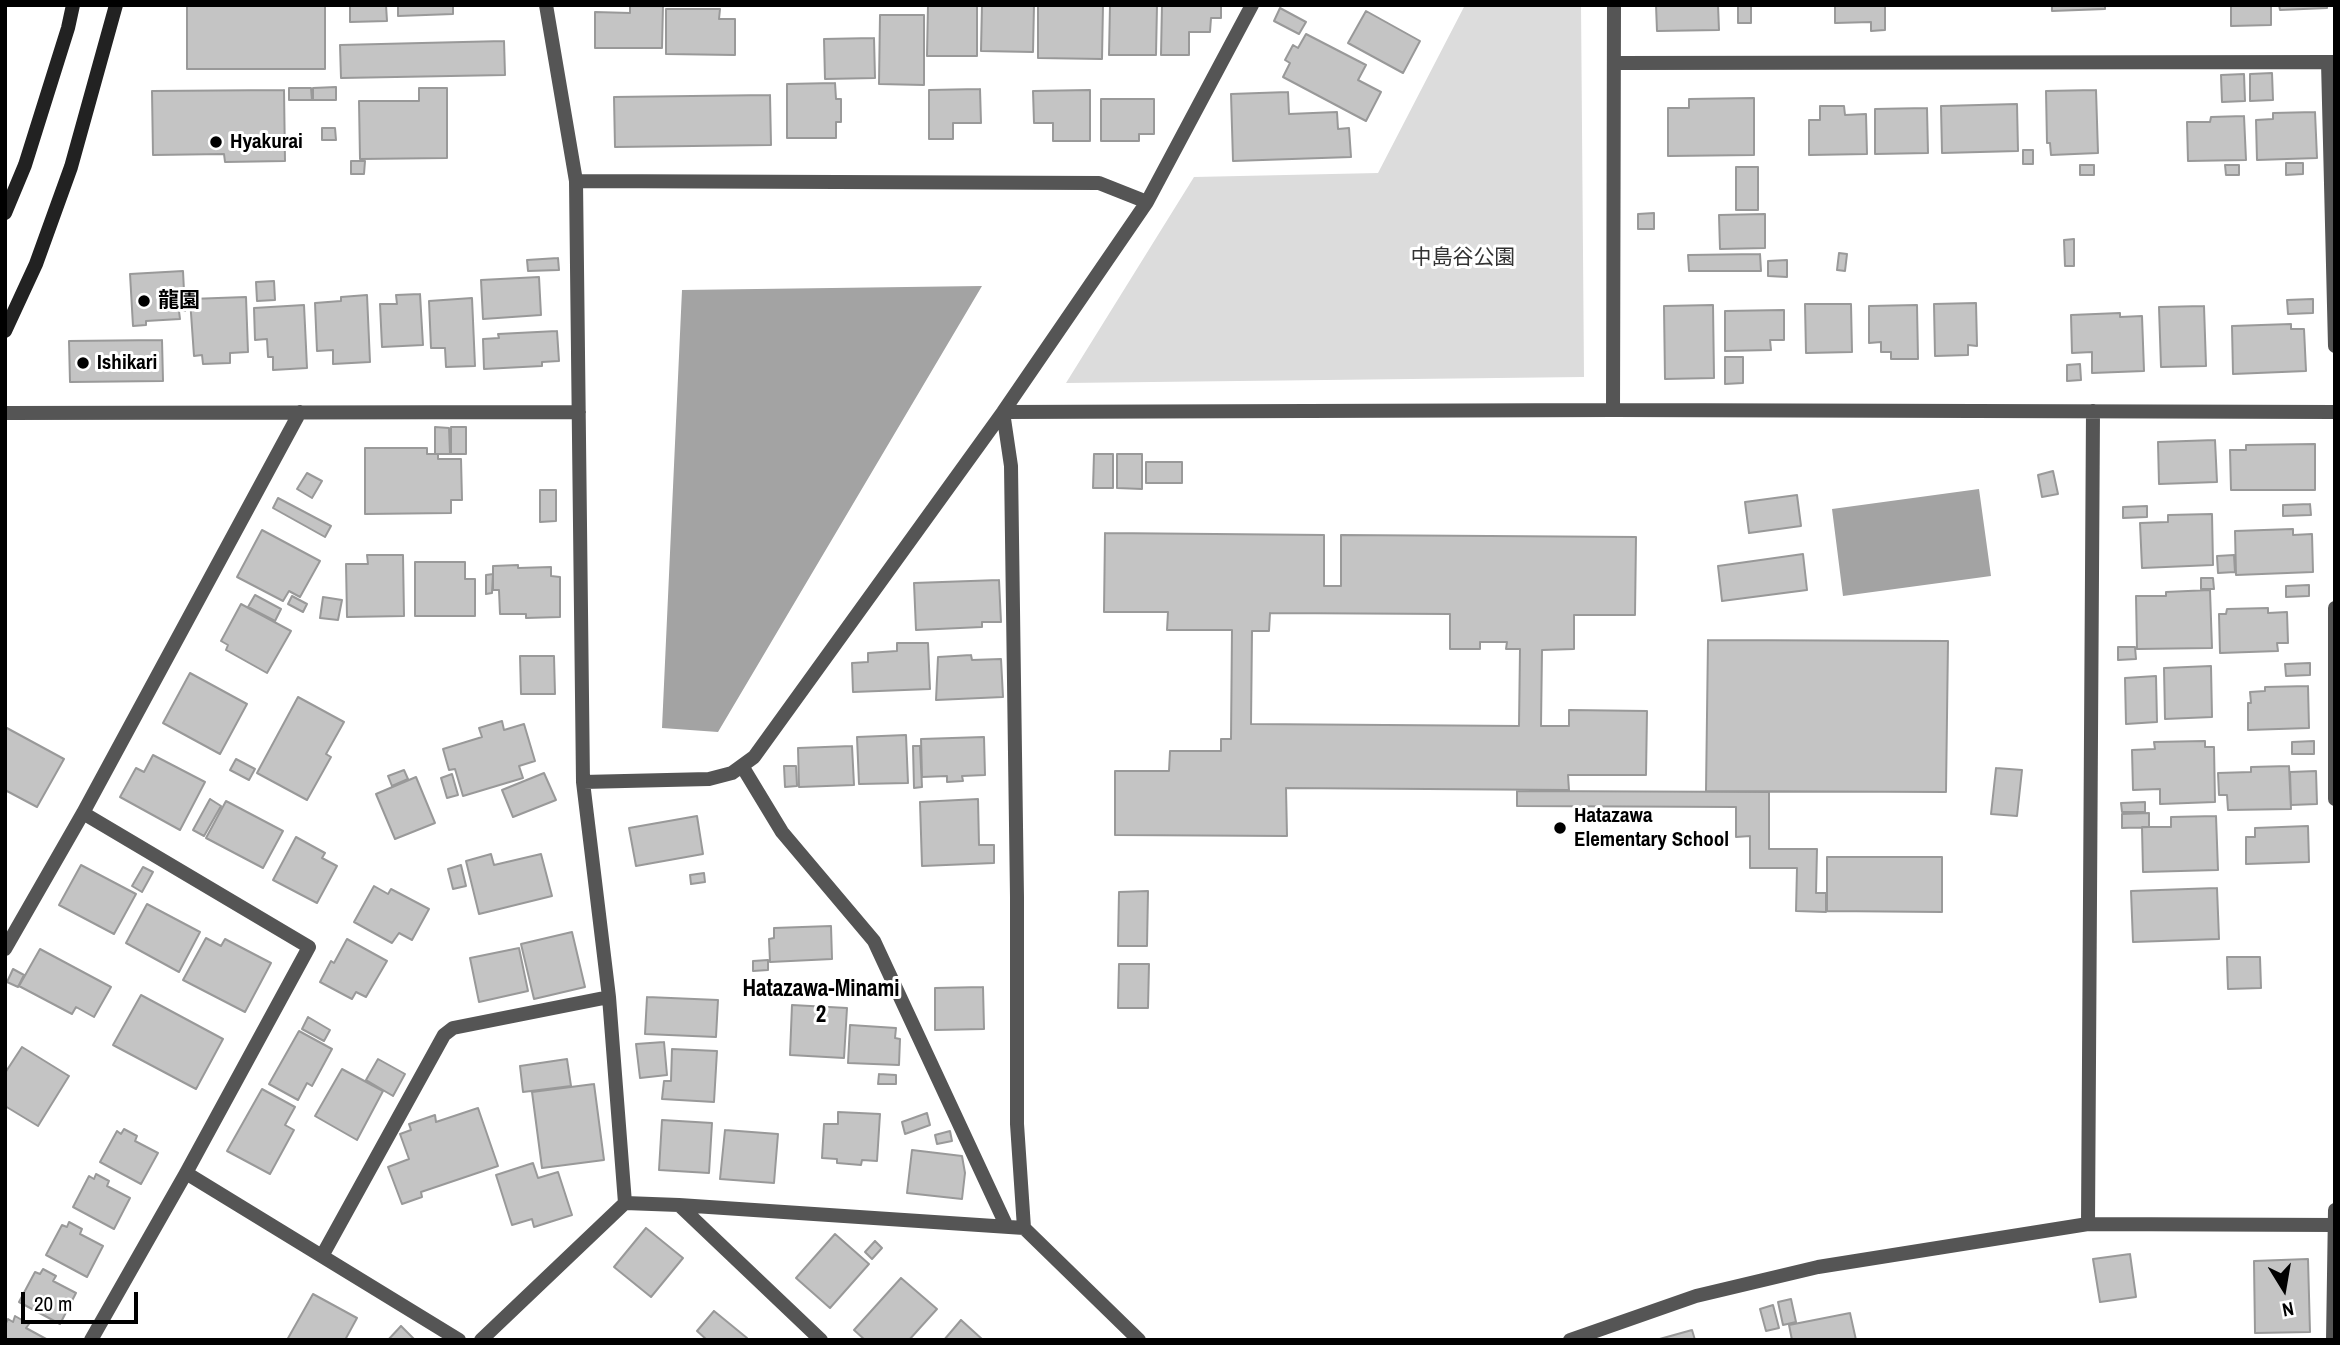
<!DOCTYPE html>
<meta charset="utf-8">
<style>
body{margin:0}
#map{position:relative;width:2340px;height:1345px;overflow:hidden;background:#fff;font-family:"Archivo Narrow",sans-serif}
canvas{display:block}
.frame{position:absolute;inset:0;border:7px solid #000;pointer-events:none}
.north{position:absolute;left:2249px;top:1254px;width:70px;height:70px;-webkit-text-stroke:5px #fff;paint-order:stroke;rotate:169deg;font-size:19px;font-weight:700;line-height:28px;text-align:center;color:#000}
.north::after{content:'';display:block;margin:auto;width:24px;height:32px;background:#000;clip-path:polygon(50% 0,100% 100%,50% 72%,0 100%)}
.scale{position:absolute;left:21px;top:1292px;width:117px;height:32px;box-sizing:border-box;border:4px solid #000;border-top:0;padding-left:9px;font-size:21px;line-height:24px;white-space:nowrap;color:#000;-webkit-text-stroke:5px #fff;paint-order:stroke}
</style>
<div id="map">
<canvas width="2340" height="1345"></canvas>
<div class="frame"></div>
<div class="north">N</div>
<div class="scale">20 m</div>
</div>
<script>
const c = document.querySelector('canvas').getContext('2d');
c.lineJoin = 'round';
function fill(path, color) {
  c.fillStyle = color;
  c.fill(path, 'evenodd');
}
function poly(rows) {
  const path = new Path2D();
  for (const r of rows) {
    path.moveTo(r[0], r[1]);
    for (let i = 2; i < r.length; i += 2) path.lineTo(r[i], r[i + 1]);
  }
  return path;
}
function stroke(path, color, width, dash) {
  c.strokeStyle = color;
  c.lineWidth = width;
  c.lineCap = dash ? 'butt' : 'round';
  c.setLineDash(dash || []);
  c.stroke(path);
}
function label(font, color, halo, rows, align = 'center') {
  c.font = font + ' "Archivo Narrow","Noto Sans JP",sans-serif';
  c.lineWidth = 6;
  c.setLineDash([]);
  c.textBaseline = 'middle';
  c.strokeStyle = halo;
  c.fillStyle = color;
  for (const [text, x, y, turn = 0] of rows) {
    c.save();
    c.translate(x, y);
    c.rotate((+turn || 0) * Math.PI / 180);
    c.textAlign = isNaN(turn) ? turn : align;
    if (halo) c.strokeText(text, 0, 0);
    c.fillText(text, 0, 0);
    c.restore();
  }
}
const green = poly([
 [1465,5,1581,5,1584,377,1066,383,1194,177,1378,173]
]);
const water = poly([
 [982,286,718,732,662,728,682,290],
 [1979,489,1991,576,1843,596,1832,509]
]);
const building = poly([
 [187,5,325,5,325,69,187,69,187,5],
 [350,5,386,5,387,21,350,22,350,5],
 [398,5,453,5,453,14,398,16,398,5],
 [630,5,663,5,662,48,595,48,595,12,630,13,630,5],
 [928,5,977,5,977,56,927,56,928,5],
 [982,5,1034,5,1033,52,981,51,982,5],
 [1038,5,1103,5,1102,59,1038,58,1038,5],
 [1110,5,1157,5,1156,55,1109,55,1110,5],
 [1162,5,1221,5,1221,18,1211,18,1210,32,1189,32,1189,55,1161,55,1162,5],
 [1656,5,1718,5,1719,30,1657,31,1656,5],
 [1738,5,1751,5,1751,23,1738,23,1738,5],
 [1835,5,1885,5,1885,30,1871,31,1871,22,1835,23,1835,5],
 [2052,5,2105,5,2105,9,2052,11,2052,5],
 [2231,5,2271,5,2271,25,2231,26,2231,5],
 [2279,5,2327,5,2327,8,2280,10,2279,5],
 [1280,8,1306,22,1299,34,1274,21,1280,8],
 [666,9,720,9,719,19,735,19,735,55,666,54,666,9],
 [1366,11,1420,41,1403,73,1348,43,1366,11],
 [880,15,924,15,924,85,879,84,880,15],
 [1306,34,1366,65,1358,80,1381,92,1366,121,1283,77,1290,63,1285,60,1293,45,1298,48,1306,34],
 [874,38,875,78,825,79,824,39,874,38],
 [504,41,505,75,341,78,340,45,504,41],
 [2272,73,2273,100,2250,101,2250,74,2272,73],
 [2244,74,2245,101,2222,102,2221,75,2244,74],
 [835,83,836,99,841,99,841,122,836,122,836,138,787,138,787,84,835,83],
 [336,87,336,100,313,100,313,88,336,87],
 [289,88,311,88,312,100,289,100,289,88],
 [419,88,447,88,447,158,360,159,359,101,419,101,419,88],
 [980,89,981,123,953,123,953,139,929,139,929,90,980,89],
 [284,90,285,161,225,162,224,154,153,155,152,91,284,90],
 [1090,90,1090,141,1053,141,1053,123,1034,123,1033,91,1090,90],
 [2096,90,2098,153,2051,155,2050,143,2047,143,2046,91,2096,90],
 [1288,92,1289,114,1337,112,1338,129,1349,128,1351,157,1233,161,1231,94,1288,92],
 [770,95,771,145,615,147,614,97,770,95],
 [1754,98,1754,155,1668,156,1668,108,1689,108,1689,99,1754,98],
 [1101,99,1154,99,1154,134,1139,134,1139,141,1101,141,1101,99],
 [2017,104,2018,151,1942,153,1941,106,2017,104],
 [1820,106,1844,106,1845,115,1866,114,1867,154,1809,155,1809,120,1820,120,1820,106],
 [1927,108,1928,153,1875,154,1875,109,1927,108],
 [2315,112,2317,158,2257,160,2256,120,2273,119,2273,113,2315,112],
 [2244,116,2246,160,2188,161,2187,122,2210,122,2211,117,2244,116],
 [322,128,335,128,336,140,322,140,322,128],
 [2023,150,2033,150,2033,164,2023,164,2023,150],
 [351,161,365,161,364,174,351,174,351,161],
 [2286,163,2303,163,2303,174,2286,175,2286,163],
 [2080,165,2094,165,2094,175,2080,175,2080,165],
 [2225,165,2239,165,2239,175,2226,175,2225,165],
 [1736,167,1758,167,1758,210,1736,210,1736,167],
 [1654,213,1654,229,1638,229,1638,214,1654,213],
 [1765,214,1765,248,1720,249,1719,215,1765,214],
 [2074,239,2074,266,2065,266,2064,240,2074,239],
 [1839,253,1847,254,1845,271,1837,270,1839,253],
 [1760,254,1761,271,1689,271,1688,255,1760,254],
 [558,258,559,270,528,271,527,260,558,258],
 [1787,260,1787,277,1768,276,1768,261,1787,260],
 [183,271,185,311,179,311,180,319,146,321,146,325,133,326,130,274,183,271],
 [539,277,541,315,483,319,481,280,539,277],
 [274,281,275,300,257,301,256,282,274,281],
 [420,294,423,345,382,347,380,304,397,304,396,295,420,294],
 [367,295,370,362,333,364,333,350,317,351,315,303,341,301,341,297,367,295],
 [246,297,248,352,230,353,230,363,203,364,202,355,194,356,190,299,246,297],
 [472,298,475,366,446,367,445,348,431,348,429,301,472,298],
 [2313,299,2313,313,2288,314,2287,300,2313,299],
 [1976,303,1977,346,1968,345,1968,355,1935,356,1934,304,1976,303],
 [1805,304,1851,304,1852,352,1806,353,1805,304],
 [304,305,307,368,273,370,273,357,268,357,267,339,255,340,254,308,304,305],
 [1713,305,1714,378,1665,379,1664,306,1713,305],
 [1917,305,1918,359,1891,359,1891,352,1881,352,1881,342,1869,343,1869,306,1917,305],
 [2204,306,2206,366,2161,367,2159,307,2204,306],
 [1784,310,1784,340,1770,340,1771,350,1725,351,1725,311,1784,310],
 [2120,313,2120,317,2142,316,2144,371,2092,373,2092,352,2072,353,2071,315,2120,313],
 [2291,324,2291,329,2304,329,2306,371,2233,374,2232,326,2291,324],
 [557,331,559,361,542,362,542,366,484,369,483,339,499,338,498,334,557,331],
 [162,340,163,381,70,382,69,341,162,340],
 [1725,357,1743,357,1743,383,1725,384,1725,357],
 [2080,364,2081,380,2067,381,2067,365,2080,364],
 [435,427,449,428,450,454,435,454,435,427],
 [451,427,466,427,466,454,451,454,451,427],
 [2215,440,2217,482,2159,484,2158,442,2215,440],
 [2315,444,2315,490,2231,490,2230,450,2246,450,2246,445,2315,444],
 [365,448,427,448,427,454,438,454,438,459,461,459,462,500,451,500,451,513,365,514,365,448],
 [1094,454,1113,454,1113,488,1093,488,1094,454],
 [1117,454,1142,454,1142,489,1117,488,1117,454],
 [1146,462,1182,462,1182,483,1146,483,1146,462],
 [2053,471,2058,494,2042,497,2038,475,2053,471],
 [307,473,322,481,312,498,297,489,307,473],
 [540,490,556,490,556,521,540,522,540,490],
 [1797,495,1801,526,1749,533,1745,502,1797,495],
 [278,498,331,526,325,537,273,508,278,498],
 [2310,504,2311,515,2283,516,2283,505,2310,504],
 [2147,506,2147,517,2123,518,2123,507,2147,506],
 [2212,514,2213,565,2142,568,2140,523,2168,522,2168,515,2212,514],
 [2293,529,2293,535,2312,534,2313,572,2236,575,2235,531,2293,529],
 [262,530,320,561,300,597,289,591,283,601,237,577,262,530],
 [1105,533,1324,535,1324,586,1341,586,1341,535,1636,537,1635,615,1574,615,1574,649,1542,650,1541,726,1569,726,1569,710,1647,711,1646,775,1568,775,1569,790,1286,788,1287,836,1115,835,1115,771,1169,771,1170,751,1221,751,1221,739,1231,739,1232,630,1167,630,1168,612,1104,612,1105,533],
 [1270,613,1450,614,1450,649,1480,649,1480,642,1507,642,1506,649,1520,649,1519,726,1251,724,1252,631,1269,631,1270,613],
 [1803,554,1807,590,1722,601,1718,566,1803,554],
 [367,555,403,555,404,616,347,617,346,564,368,564,367,555],
 [2234,555,2235,572,2218,573,2217,556,2234,555],
 [415,562,465,562,465,579,475,579,475,616,415,616,415,562],
 [518,565,518,568,551,567,551,576,560,577,560,617,526,618,526,614,500,614,499,590,493,590,493,566,518,565],
 [493,574,492,593,486,594,486,575,493,574],
 [2201,578,2213,578,2214,589,2201,589,2201,578],
 [999,580,1001,622,982,622,982,627,916,630,914,583,999,580],
 [2309,585,2309,596,2286,597,2286,586,2309,585],
 [2210,590,2212,648,2137,649,2136,596,2166,596,2166,592,2210,590],
 [255,595,281,609,275,621,248,607,255,595],
 [292,596,307,604,303,612,288,604,292,596],
 [323,597,342,600,338,620,320,618,323,597],
 [241,604,291,631,267,673,226,650,228,645,221,641,241,604],
 [2268,608,2268,613,2287,612,2288,643,2277,643,2278,651,2220,653,2219,614,2226,614,2227,609,2268,608],
 [1708,640,1948,641,1946,792,1706,791,1708,640],
 [897,643,928,643,930,689,853,692,852,663,868,662,868,653,897,651,897,643],
 [2118,647,2135,647,2136,659,2118,660,2118,647],
 [971,655,972,660,1001,659,1003,697,936,700,938,657,971,655],
 [520,656,554,656,555,694,521,694,520,656],
 [2310,663,2310,675,2286,676,2285,664,2310,663],
 [2211,666,2212,717,2165,719,2164,668,2211,666],
 [190,673,247,704,220,754,163,723,190,673],
 [2156,676,2157,722,2126,724,2125,678,2156,676],
 [2308,686,2309,728,2248,730,2248,703,2251,703,2250,692,2265,691,2265,687,2308,686],
 [298,697,344,722,326,754,331,757,307,800,257,773,298,697],
 [502,721,504,730,524,724,535,761,519,766,523,778,463,796,455,769,449,770,443,749,482,737,479,728,502,721],
 [5,727,64,759,37,807,5,790,5,727],
 [906,735,908,783,859,784,857,737,906,735],
 [984,737,985,775,962,776,963,781,947,782,947,776,922,777,921,739,984,737],
 [2205,741,2205,747,2214,747,2215,802,2160,804,2160,789,2133,790,2132,750,2155,749,2154,742,2205,741],
 [2314,741,2314,754,2292,754,2292,742,2314,741],
 [852,746,854,785,799,787,798,748,852,746],
 [913,746,920,746,922,787,914,788,913,746],
 [153,755,205,782,180,830,120,797,136,768,144,772,153,755],
 [236,759,255,769,249,780,230,770,236,759],
 [784,766,796,766,797,786,785,787,784,766],
 [2289,766,2291,809,2228,810,2227,795,2219,795,2218,773,2251,772,2251,767,2289,766],
 [1996,768,2022,770,2017,816,1991,814,1996,768],
 [404,770,408,779,392,786,388,776,404,770],
 [2316,771,2317,804,2291,805,2290,772,2316,771],
 [544,773,556,800,513,817,502,790,544,773],
 [452,774,458,795,447,798,441,778,452,774],
 [416,777,435,823,395,839,376,794,416,777],
 [1517,791,1769,792,1769,849,1817,849,1816,893,1826,893,1826,912,1796,911,1797,868,1750,868,1750,836,1736,837,1736,807,1517,806,1517,791],
 [210,799,221,806,204,836,193,830,210,799],
 [978,799,979,845,994,845,994,863,922,866,920,802,978,799],
 [226,801,283,831,263,868,206,838,226,801],
 [2145,802,2145,812,2122,812,2121,803,2145,802],
 [2149,813,2149,827,2122,828,2122,814,2149,813],
 [697,816,703,854,636,866,629,828,697,816],
 [2216,816,2218,870,2143,872,2142,827,2171,827,2171,817,2216,816],
 [2308,826,2309,862,2246,864,2246,837,2255,837,2255,828,2308,826],
 [296,837,325,853,322,858,337,866,317,903,273,880,296,837],
 [491,854,494,865,541,854,552,896,479,914,466,861,491,854],
 [1827,857,1942,857,1942,912,1827,911,1827,857],
 [81,865,136,894,114,934,59,905,81,865],
 [461,865,466,886,453,889,448,869,461,865],
 [143,867,153,872,142,892,132,886,143,867],
 [704,873,705,882,691,884,690,875,704,873],
 [374,886,388,894,391,889,429,909,412,940,399,933,392,943,354,922,374,886],
 [2217,888,2219,939,2133,942,2131,891,2217,888],
 [1148,891,1147,946,1118,946,1119,892,1148,891],
 [147,904,200,932,179,972,126,943,147,904],
 [831,926,832,959,770,962,769,939,774,938,774,928,831,926],
 [572,932,585,987,534,999,521,944,572,932],
 [206,938,221,946,225,939,271,963,245,1012,183,980,206,938],
 [347,939,387,961,366,997,356,992,352,999,320,982,331,961,334,963,347,939],
 [519,948,528,991,479,1002,470,958,519,948],
 [40,949,111,987,94,1017,76,1007,72,1014,19,986,40,949],
 [2227,957,2260,957,2261,988,2228,989,2227,957],
 [768,960,768,970,753,971,753,961,768,960],
 [1119,964,1149,964,1148,1008,1118,1008,1119,964],
 [13,969,24,975,18,987,7,982,13,969],
 [983,987,984,1029,935,1030,935,988,983,987],
 [141,995,223,1039,196,1089,113,1045,141,995],
 [647,997,718,1000,716,1037,645,1034,647,997],
 [792,1005,847,1008,844,1058,790,1055,792,1005],
 [308,1017,330,1030,324,1041,302,1029,308,1017],
 [850,1025,896,1028,895,1038,900,1039,899,1065,848,1063,850,1025],
 [299,1031,332,1049,312,1086,307,1083,298,1100,269,1084,299,1031],
 [664,1042,667,1075,640,1078,636,1044,664,1042],
 [22,1047,69,1076,38,1126,5,1106,5,1073,22,1047],
 [672,1049,717,1051,714,1102,662,1099,664,1081,671,1081,672,1049],
 [378,1059,405,1074,393,1096,366,1080,378,1059],
 [567,1059,571,1086,523,1092,520,1066,567,1059],
 [342,1069,383,1091,357,1140,315,1116,342,1069],
 [879,1074,896,1075,896,1084,878,1084,879,1074],
 [594,1084,604,1160,542,1168,532,1092,594,1084],
 [262,1089,295,1107,285,1125,294,1130,270,1174,227,1151,262,1089],
 [478,1108,498,1166,421,1192,422,1197,402,1204,388,1167,409,1159,400,1134,411,1130,409,1124,435,1115,436,1122,478,1108],
 [838,1112,880,1114,877,1161,862,1160,861,1165,837,1163,837,1159,822,1158,824,1124,838,1124,838,1112],
 [927,1113,930,1125,905,1134,902,1122,927,1113],
 [662,1120,712,1123,709,1173,659,1170,662,1120],
 [124,1129,137,1136,135,1141,158,1153,141,1184,100,1162,117,1131,121,1134,124,1129],
 [725,1130,778,1134,774,1183,720,1179,725,1130],
 [950,1131,952,1141,937,1144,935,1135,950,1131],
 [912,1150,962,1156,965,1173,962,1199,907,1193,912,1150],
 [533,1163,538,1178,558,1172,572,1215,534,1227,532,1219,512,1225,496,1175,533,1163],
 [96,1174,109,1181,107,1186,130,1198,114,1229,73,1207,89,1176,94,1179,96,1174],
 [69,1222,82,1229,80,1234,103,1246,87,1277,46,1255,62,1225,67,1227,69,1222],
 [646,1228,683,1258,651,1297,614,1267,646,1228],
 [835,1234,869,1264,830,1308,796,1278,835,1234],
 [875,1241,882,1248,872,1259,865,1252,875,1241],
 [2130,1254,2136,1297,2100,1302,2093,1259,2130,1254],
 [2308,1259,2310,1332,2255,1333,2254,1261,2308,1259],
 [43,1269,56,1276,53,1281,76,1293,60,1324,19,1302,35,1272,40,1274,43,1269],
 [901,1278,937,1309,909,1340,865,1340,854,1330,901,1278],
 [313,1294,357,1318,345,1340,287,1340,313,1294],
 [1791,1299,1796,1322,1783,1325,1778,1302,1791,1299],
 [1773,1305,1779,1328,1766,1331,1760,1309,1773,1305],
 [714,1311,747,1338,746,1340,707,1340,697,1331,714,1311],
 [1850,1313,1856,1340,1792,1340,1789,1325,1850,1313],
 [15,1316,29,1324,26,1328,48,1340,5,1340,5,1325,8,1319,13,1322,15,1316],
 [961,1320,983,1340,944,1340,961,1320],
 [401,1326,415,1340,388,1340,401,1326],
 [1692,1330,1695,1340,1656,1340,1692,1330]
]);
const street = poly([
 [546,5,576,181,583,782,609,997,625,1203],
 [2328,62,2335,346],
 [1615,63,2335,62],
 [576,181,1099,183,1147,202],
 [1613,410,1614,5],
 [1003,412,1613,410,2335,412],
 [1003,412,1011,466,1017,897,1017,1124,1024,1228],
 [5,413,579,412],
 [2335,608,2335,799],
 [742,766,782,832,874,941,1007,1227],
 [583,782,709,779,732,773,754,757,1003,412,1147,202,1252,5],
 [83,813,309,947,186,1173,91,1340],
 [5,949,83,813,300,412],
 [186,1173,459,1340],
 [679,1205,821,1340],
 [2088,1224,2093,411],
 [322,1256,444,1035,453,1028,609,997],
 [481,1340,625,1203,679,1205,1024,1228,1139,1340],
 [1570,1340,1696,1296,1818,1267,2088,1224,2335,1225],
 [2333,1340,2335,1210]
]);
const secondary = poly([
 [5,213,25,165,68,28,73,5],
 [5,331,36,264,71,167,116,5]
]);
const markers = [
 [216,142,7,"#000"],
 [144,301,7,"#000"],
 [83,363,7,"#000"],
 [1560,828,7,"#000"]
];
const poiNames = [
 ["Hyakurai",230,142],
 ["龍園",158,301],
 ["Ishikari",97,363],
 ["Hatazawa",1574,816],
 ["Elementary School",1574,840]
];
const parkNames = [
 ["中島谷公園",1463,258]
];
const neighbourhoodNames = [
 ["Hatazawa-Minami",821,990],
 ["2",821,1016]
];
fill(green, '#dcdcdc');
fill(water, '#a3a3a3');
fill(building, '#c4c4c4');
stroke(building, '#999', 2);
stroke(street, '#555', 14);
stroke(secondary, '#222', 14);
for (const [x, y, r, color] of markers) {
  const dot = new Path2D();
  dot.arc(x, y, r, 0, 2 * Math.PI);
  c.fillStyle = color;
  c.fill(dot);
  stroke(dot, '#fff', 2.5);
}
label('bold 21px', '#000', '#fff', poiNames, 'left');
label('21px', '#333', '#fff', parkNames);
label('bold 23px', '#000', '#fff', neighbourhoodNames);
</script>
